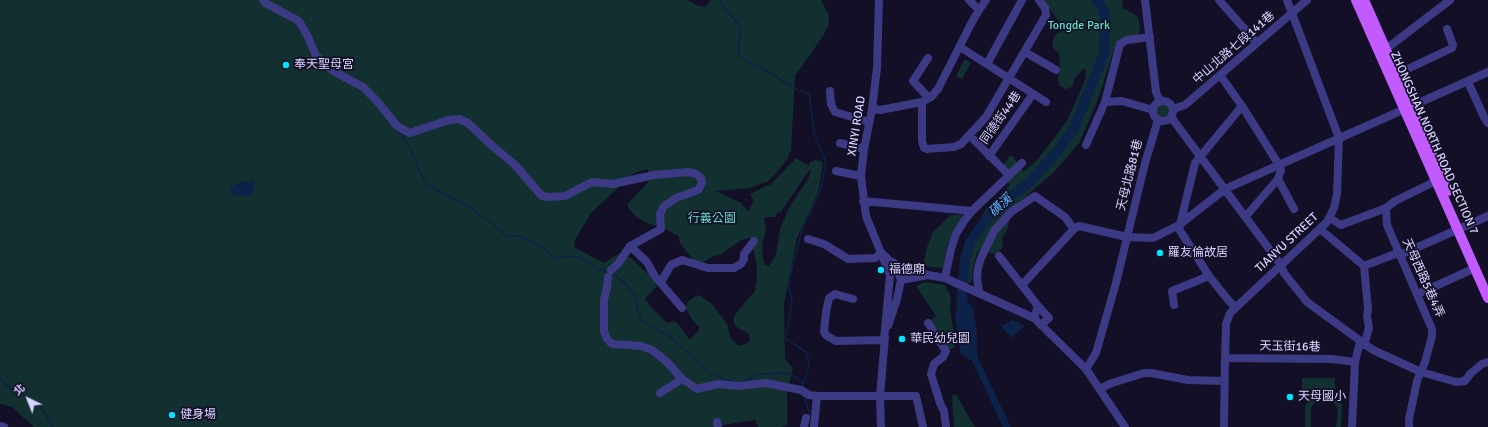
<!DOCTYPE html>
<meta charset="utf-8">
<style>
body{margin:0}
#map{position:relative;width:1488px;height:427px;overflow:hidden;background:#130f26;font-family:Signika,"Noto Sans TC",sans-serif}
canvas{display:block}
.north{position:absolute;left:8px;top:379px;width:40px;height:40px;-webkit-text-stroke:3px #130f26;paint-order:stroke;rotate:317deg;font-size:11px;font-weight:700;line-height:16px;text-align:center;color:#d9d4ff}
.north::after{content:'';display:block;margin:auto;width:14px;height:18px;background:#d9d4ff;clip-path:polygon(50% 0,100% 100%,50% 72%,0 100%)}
</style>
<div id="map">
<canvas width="1488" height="427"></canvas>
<div class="north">北</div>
</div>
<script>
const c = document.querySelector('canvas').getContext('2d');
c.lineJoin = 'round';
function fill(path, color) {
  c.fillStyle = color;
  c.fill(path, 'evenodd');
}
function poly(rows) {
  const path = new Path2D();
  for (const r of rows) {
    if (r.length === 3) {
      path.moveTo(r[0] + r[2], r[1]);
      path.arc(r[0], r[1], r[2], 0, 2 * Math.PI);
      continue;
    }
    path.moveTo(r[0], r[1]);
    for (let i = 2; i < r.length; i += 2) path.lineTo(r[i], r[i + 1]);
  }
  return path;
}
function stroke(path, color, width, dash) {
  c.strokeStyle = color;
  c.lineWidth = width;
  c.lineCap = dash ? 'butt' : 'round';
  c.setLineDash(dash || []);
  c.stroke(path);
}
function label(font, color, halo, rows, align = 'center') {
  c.font = font + ' Signika,"Noto Sans TC",sans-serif';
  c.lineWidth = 3.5;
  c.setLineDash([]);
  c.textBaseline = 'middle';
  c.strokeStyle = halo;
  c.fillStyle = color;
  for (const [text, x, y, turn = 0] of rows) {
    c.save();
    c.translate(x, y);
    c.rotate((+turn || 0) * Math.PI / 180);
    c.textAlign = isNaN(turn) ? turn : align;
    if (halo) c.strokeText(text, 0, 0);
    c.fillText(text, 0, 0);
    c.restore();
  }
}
const green = poly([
 [0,0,688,0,696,5,705,7,711,0,821,0,829,15,829,24,823,36,795,76,791,150,787,159,774,176,768,181,750,188,716,191,741,203,748,212,754,201,750,194,771,184,796,158,809,166,809,163,815,160,821,161,823,164,818,193,797,238,784,304,785,359,793,368,787,390,787,425,781,427,758,427,755,420,710,427,34,427,12,407,0,404],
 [647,169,652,178,628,203,628,207,635,216,645,222,668,230,679,237,680,243,694,261,704,262,712,257,722,254,741,240,751,238,757,267,757,278,755,291,736,313,733,320,735,326,749,334,750,339,748,343,740,346,736,344,730,337,727,324,712,304,702,297,697,295,687,302,686,308,691,318,699,327,699,330,692,338,689,339,678,324,675,321,667,323,651,307,645,299,646,297,657,287,657,282,631,258,620,253,604,263,574,247,575,240,591,213,634,173],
 [810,169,811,171,808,179,790,206,780,229,776,254,769,266,765,265,763,259,762,244,766,231,764,219,766,217,775,217,778,212,780,213],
 [242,181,250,183,255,181,252,194,249,196,235,196],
 [1041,0,1122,0,1123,8,1133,13,1138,17,1140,28,1139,34,1116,44,1097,102,1079,143,1053,173,1017,204,1010,218,1007,230,1002,238,1003,245,1001,250,995,254,981,250,977,253,973,268,972,280,970,283,966,283,959,279,964,255,969,240,986,209,1010,185,1000,171,1009,156,1013,156,1023,171,1028,168,1038,159,1067,121,1085,80,1086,71,1084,68,1075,78,1072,87,1065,89,1060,86,1058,80,1060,68,1059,53,1053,48,1053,40,1056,34,1064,30,1052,12],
 [965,59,971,63,962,79,956,76],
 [1163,111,7],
 [951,215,963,215,947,245,943,268,923,266,927,247,933,232],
 [925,282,945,285,950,295,951,302,950,308,951,316,955,340,955,347,951,349,948,349,929,321,936,316,916,286],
 [1302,378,1335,378,1335,393,1302,393],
 [956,394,971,421,976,427,954,427,952,396],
 [1321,394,1330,395,1338,399,1341,403,1342,405,1341,427,1336,427,1338,409,1335,404,1330,401,1322,400,1315,402,1311,407,1311,427,1305,427,1305,408,1306,404,1311,399]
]);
const water = poly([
 [252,180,255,181,252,194,249,196,235,196,231,192,230,188,242,181,250,183],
 [957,289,967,294,968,302,973,308,977,332,977,356,1011,427,1003,427,972,361,960,353,955,314,957,310],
 [1013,320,1025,326,1011,338,1001,326]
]);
const stream = poly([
 [720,0,723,6,741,27,738,51,740,56,749,63,761,67,795,89,809,94,814,133,826,162,820,193,803,226,790,275,789,288,792,300,786,339,806,352,808,358,809,366,803,384,803,388],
 [397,130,409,145,420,172,427,184,474,210,492,223,506,236,519,236,534,242,556,258,574,256,588,261,596,268,613,274,625,283,636,297,638,312,642,320,655,329,667,334,690,355,708,373,726,380,737,382],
 [0,378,9,388,29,398,40,406,53,427],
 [744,382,757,374,784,373,796,377,803,384],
 [804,396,809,412,809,421]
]);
const river = poly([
 [962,295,965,260,970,243,984,222,1001,203,1028,184,1057,152,1074,128,1104,54,1105,16,1101,5,1096,0]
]);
const minor = poly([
 [263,0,265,3,299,21,308,37,316,56,333,71,363,87,377,101,397,126,410,133,449,120,459,119,468,123,490,144,515,165,542,196,549,197,565,196,592,182,613,184,654,175,688,172,696,174,701,178,702,183,698,190,676,198,664,206,660,214,661,229,630,246,618,264,611,270],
 [879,0,877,68,872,109,864,149,861,176,866,216,890,275,884,340],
 [969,0,979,10],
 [1145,0,1156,92,1160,101],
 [1219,0,1257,43],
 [960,47,1046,102],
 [1386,49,1450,0],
 [1025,52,1056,70],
 [928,58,913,81,929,98],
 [987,64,1022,0],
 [1397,74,1452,48,1453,45,1447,29],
 [1220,75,1242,106,1279,165,1281,170,1278,179,1246,216],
 [1468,82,1484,117,1488,123],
 [830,91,831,104,835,112,869,122],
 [1163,111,10],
 [922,102,922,141,924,148,927,149,954,147,961,144,986,117,1046,15,1045,8,1039,0],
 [1105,102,1122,101,1153,110],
 [872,109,880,110,922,102,931,97,938,89,972,22,979,10,986,0],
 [1173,109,1185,105,1307,0],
 [1171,117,1281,265,1284,273,1307,302,1373,350,1421,372,1456,382,1465,381,1471,373,1482,364,1488,362],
 [970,136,1009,175],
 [840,143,864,149],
 [1086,145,1105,102,1120,44,1127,40,1150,37],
 [989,156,1033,94],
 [836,171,861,176],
 [1278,179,1294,209],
 [863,201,972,211],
 [1386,208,1387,225,1432,329,1432,336,1425,362,1417,381,1409,419,1409,427],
 [1330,218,1341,225,1386,208,1395,201,1436,181],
 [1320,229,1364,266],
 [808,239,824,244,848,259,875,258,882,253],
 [630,246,647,262,654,275,682,308],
 [885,256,896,268,901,280,897,299,888,326],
 [999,256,1038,306,1034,318],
 [893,262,898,266,908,270,925,274],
 [1364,266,1395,254,1400,255,1488,216],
 [1364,266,1368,309,1367,316,1369,328,1364,345],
 [608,277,607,287,604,300,604,331,607,339,612,344,641,346,652,350,666,361,682,379,697,389,718,384,739,386,766,383,801,390,809,395,817,396],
 [945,278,951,249,956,234,964,221,972,211,1022,163],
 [901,280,928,275,945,278,1034,318,1086,369,1125,427],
 [661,282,671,265,682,260,708,268,734,268,741,264,744,259,744,254,754,241],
 [1022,285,1074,229,1079,226,1127,237,1153,238,1179,225,1225,189,1488,72],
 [979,292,977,278,978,268,981,258,994,231,1011,212,1035,196,1065,217,1074,229],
 [1418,294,1475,268],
 [853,299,835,294,829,298,826,312,824,332,827,336,836,341,884,340],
 [1174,305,1172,291,1209,276],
 [1038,306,1049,318,1041,325],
 [1235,307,1229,301,1209,276,1179,229,1195,163,1242,106],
 [928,323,946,351,943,357,934,364,931,374,940,403,944,411,946,427],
 [1225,358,1332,359,1355,362],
 [1086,369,1096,353,1116,283,1145,163,1158,120],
 [1100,389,1109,384,1144,373,1151,373,1188,380,1224,381],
 [660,393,682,379],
 [717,422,718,427],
 [0,426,4,427],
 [804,427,806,418],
 [814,427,817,396,916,396,923,427],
 [881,427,880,396,885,337],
 [1224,427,1225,358,1226,324,1230,313,1327,222,1334,208,1337,194,1339,138,1287,0],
 [1352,427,1355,362,1360,342]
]);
const major = poly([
 [1356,0,1488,298],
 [1364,0,1448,191]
]);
const markers = [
 [286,65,4,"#00e5ff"],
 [1160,253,4,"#00e5ff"],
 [881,270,4,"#00e5ff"],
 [902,339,4,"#00e5ff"],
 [1290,397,4,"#00e5ff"],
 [172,415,4,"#00e5ff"]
];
const parkNames = [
 ["Tongde Park",1079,26],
 ["行義公園",712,219]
];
const streetNames = [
 ["中山北路七段141巷",1234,48,-41],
 ["同德街44巷",1001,118,-55],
 ["XINYI ROAD",857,126,-81],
 ["ZHONGSHAN NORTH ROAD SECTION 7",1434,143,66],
 ["天母北路81巷",1130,175,-76],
 ["TIANYU STREET",1287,243,-43],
 ["天母西路5巷4弄",1423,278,66],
 ["天玉街16巷",1290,347,1]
];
const poiNames = [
 ["奉天聖母宮",294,65],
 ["羅友倫故居",1168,253],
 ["福德廟",889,270],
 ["華民幼兒園",910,339],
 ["天母國小",1298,397],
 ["健身場",180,415]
];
const waterNames = [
 ["磺溪",1001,206,-43]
];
fill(green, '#12302f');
fill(water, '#0c2248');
stroke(stream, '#0c2248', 1.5);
stroke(river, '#0c2248', 10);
stroke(minor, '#3d3a85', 8);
stroke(major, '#c25bff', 10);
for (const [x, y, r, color] of markers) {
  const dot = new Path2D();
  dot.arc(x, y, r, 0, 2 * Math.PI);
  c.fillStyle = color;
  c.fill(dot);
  stroke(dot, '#130f26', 1.5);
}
label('12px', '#5fe0c0', '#130f26', parkNames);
label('12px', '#d9d4ff', '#130f26', streetNames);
label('12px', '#d9d4ff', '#130f26', poiNames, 'left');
label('italic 13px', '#62b6ff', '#130f26', waterNames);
</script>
